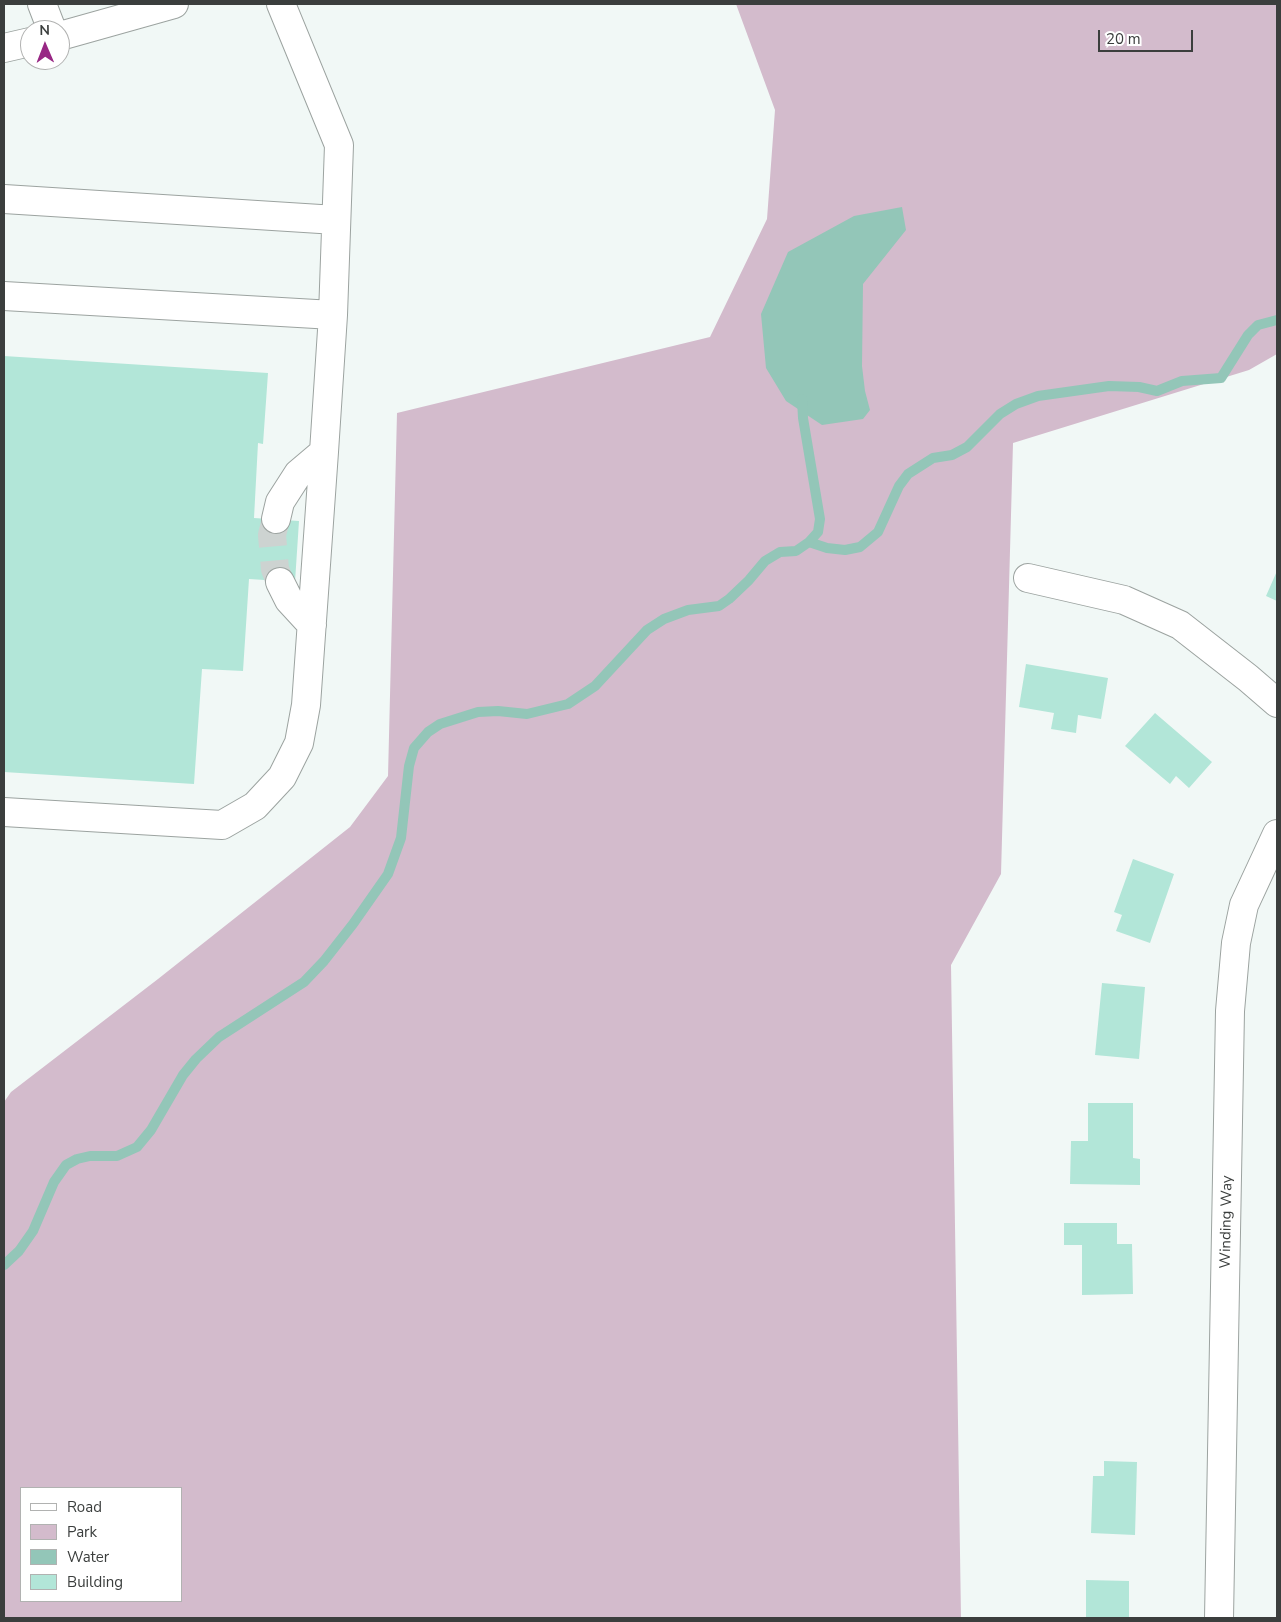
<!DOCTYPE html>
<style>
body{margin:0}
#map{position:relative;width:1281px;height:1622px;overflow:hidden;background:#f1f8f6;font-family:"Nunito Sans",sans-serif}
canvas{display:block}
.frame{position:absolute;inset:0;border:5px solid #3b3e3d;pointer-events:none}
.legend{position:absolute;left:20px;top:1487px;width:162px;height:115px;box-sizing:border-box;background:#fff;border:1px solid #b1b2b1;margin:0;padding:6px 9px;list-style:none;font-size:15px;color:#3b3e3d}
.legend li{display:flex;align-items:center;gap:10px;height:25px}
.legend b{width:25px;border:1px solid #b1b2b1}
.north{position:absolute;left:20px;top:20px;width:50px;height:50px;box-sizing:border-box;background:#fff;border:1px solid #b1b2b1;border-radius:50%;rotate:359deg;font-size:14px;font-weight:700;line-height:20px;text-align:center;color:#3b3e3d}
.north::after{content:'';display:block;margin:auto;width:18px;height:22px;background:#982784;clip-path:polygon(50% 0,100% 100%,50% 72%,0 100%)}
.scale{position:absolute;left:1098px;top:30px;width:95px;height:22px;box-sizing:border-box;border:2px solid #3b3e3d;border-top:0;padding-left:6px;font-size:15px;line-height:18px;white-space:nowrap;color:#3b3e3d;-webkit-text-stroke:4px #fff;paint-order:stroke}
</style>
<div id="map">
<canvas width="1281" height="1622"></canvas>
<div class="frame"></div>
<ul class="legend">
<li><b style="height:6px;background:#fff"></b>Road</li>
<li><b style="height:14px;background:#d3bbcc"></b>Park</li>
<li><b style="height:14px;background:#93c6b8"></b>Water</li>
<li><b style="height:14px;background:#b2e6d8"></b>Building</li>
</ul>
<div class="north">N</div>
<div class="scale">20 m</div>
</div>
<script>
const c = document.querySelector('canvas').getContext('2d');
c.lineJoin = 'round';
function fill(path, color) {
  c.fillStyle = color;
  c.fill(path, 'evenodd');
}
function poly(rows) {
  const path = new Path2D();
  for (const r of rows) {
    path.moveTo(r[0], r[1]);
    for (let i = 2; i < r.length; i += 2) path.lineTo(r[i], r[i + 1]);
  }
  return path;
}
function stroke(path, color, width, dash) {
  c.strokeStyle = color;
  c.lineWidth = width;
  c.lineCap = dash ? 'butt' : 'round';
  c.setLineDash(dash || []);
  c.stroke(path);
}
function label(font, color, halo, rows, align = 'center') {
  c.font = font + ' "Nunito Sans",sans-serif';
  c.lineWidth = 5;
  c.setLineDash([]);
  c.textBaseline = 'middle';
  c.strokeStyle = halo;
  c.fillStyle = color;
  for (const [text, x, y, turn = 0] of rows) {
    c.save();
    c.translate(x, y);
    c.rotate((+turn || 0) * Math.PI / 180);
    c.textAlign = isNaN(turn) ? turn : align;
    if (halo) c.strokeText(text, 0, 0);
    c.fillText(text, 0, 0);
    c.restore();
  }
}
const green = poly([
 [736,4,1277,4,1277,354,1249,370,1013,443,1001,874,951,965,961,1618,4,1618,4,1102,11,1092,158,979,350,827,388,776,397,413,710,337,767,219,775,110],
 [21,1488,181,1488,181,1601,21,1601]
]);
const water = poly([
 [902,207,906,230,863,284,862,366,865,391,870,410,863,419,822,425,786,401,766,368,761,314,788,252,854,216]
]);
const stream = poly([
 [809,542,827,548,845,550,860,547,878,532,899,486,908,474,933,458,952,455,967,447,1000,414,1016,404,1038,396,1109,386,1139,387,1157,391,1182,381,1221,378,1248,335,1258,325,1277,320],
 [4,1265,19,1251,33,1231,54,1182,66,1165,77,1159,90,1156,117,1156,137,1147,151,1130,183,1075,196,1059,219,1037,304,982,324,961,353,924,388,874,401,838,409,766,414,748,428,732,440,724,478,712,498,711,527,714,568,704,595,686,647,630,664,619,688,610,719,606,729,599,749,580,765,561,780,552,796,551,809,542,818,532,820,519,803,418,802,399]
]);
const building = poly([
 [4,356,268,373,263,444,258,443,254,518,299,521,295,582,249,579,243,671,202,669,194,784,4,772],
 [1277,571,1277,601,1266,596],
 [1026,664,1108,678,1101,719,1078,715,1076,733,1051,729,1054,713,1019,707],
 [1155,713,1212,762,1189,788,1176,776,1170,784,1125,746],
 [1133,859,1174,874,1150,943,1116,931,1122,915,1114,912],
 [1102,983,1145,987,1139,1059,1095,1055],
 [1088,1103,1133,1103,1133,1158,1140,1159,1140,1185,1070,1184,1071,1141,1088,1141],
 [1064,1223,1117,1223,1117,1244,1132,1244,1133,1294,1082,1295,1082,1245,1064,1245],
 [1104,1461,1137,1462,1135,1535,1091,1533,1093,1476,1104,1476],
 [1086,1580,1129,1581,1129,1618,1086,1618]
]);
const minorTunnel = poly([
 [276,519,272,535,275,569,280,582]
]);
const minor = poly([
 [42,4,52,30],
 [60,36,174,4],
 [4,48,30,42],
 [4,199,336,220],
 [4,296,333,315],
 [276,519,280,502,298,474,324,452],
 [1028,578,1124,600,1180,625,1248,678,1277,703],
 [280,582,289,600,312,625],
 [4,812,222,825,255,806,282,777,299,743,306,705,324,452,333,315,339,145,281,4],
 [1219,1618,1230,1011,1236,943,1244,905,1277,834]
]);
const streetNames = [
 ["Winding Way",1227,1222,-89]
];
fill(green, '#d3bbcc');
fill(water, '#93c6b8');
stroke(stream, '#93c6b8', 10);
fill(building, '#b2e6d8');
stroke(minorTunnel, '#cdd3d1', 28, [28, 14]);
stroke(minor, '#9ca3a0', 30);
stroke(minor, '#fff', 28);
label('15px', '#3b3e3d', '#fff', streetNames);
</script>
